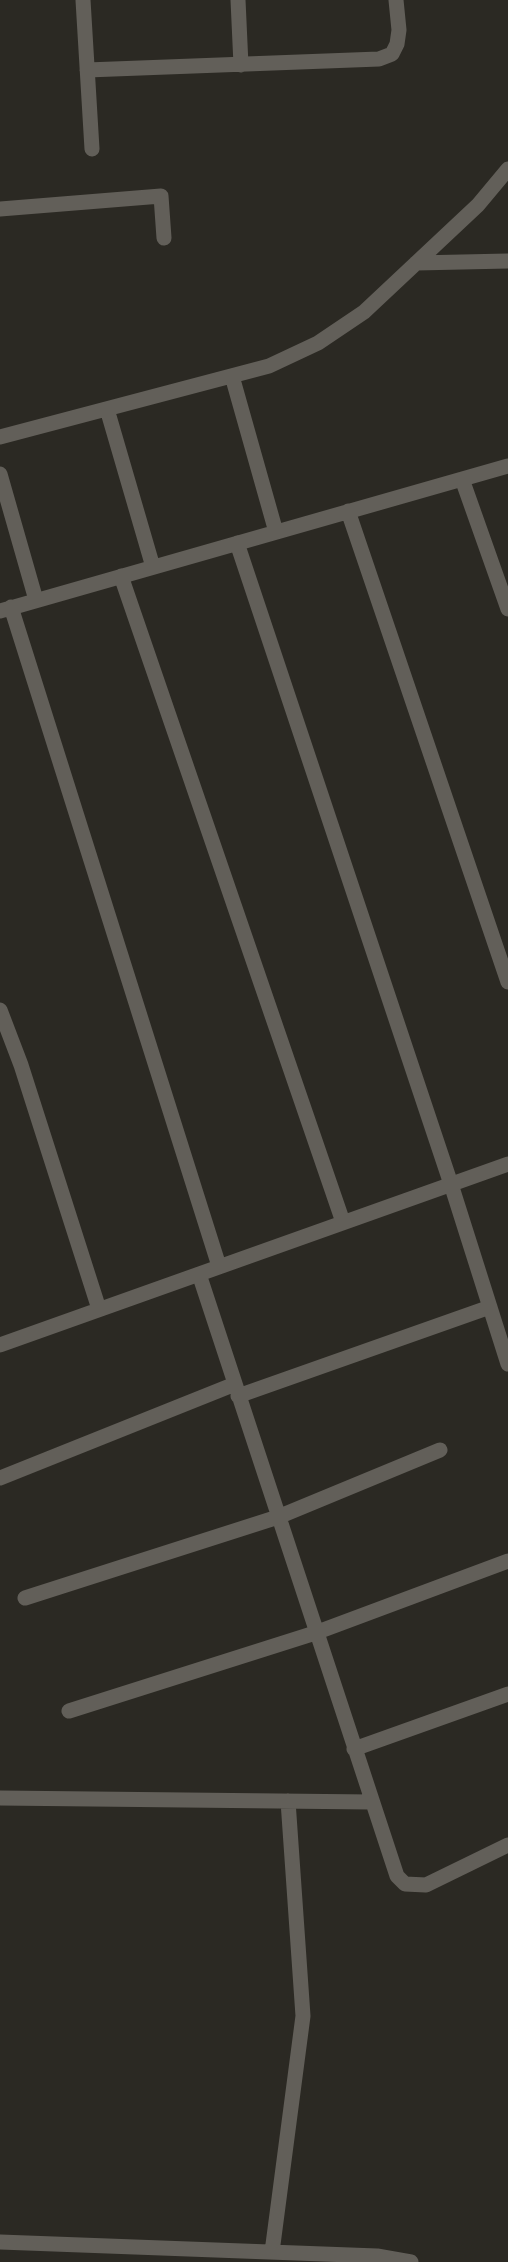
<!DOCTYPE html>
<style>
body{margin:0}
canvas{display:block;background:#2b2923}
</style>
<canvas width="508" height="2262"></canvas>
<script>
const c = document.querySelector('canvas').getContext('2d');
c.lineJoin = 'round';
function poly(rows) {
  const path = new Path2D();
  for (const r of rows) {
    path.moveTo(r[0], r[1]);
    for (let i = 2; i < r.length; i += 2) path.lineTo(r[i], r[i + 1]);
  }
  return path;
}
function stroke(path, color, width, dash) {
  c.strokeStyle = color;
  c.lineWidth = width;
  c.lineCap = dash ? 'butt' : 'round';
  c.setLineDash(dash || []);
  c.stroke(path);
}
const service = poly([
 [0,209,161,196,164,238]
]);
const minor = poly([
 [83,0,92,149],
 [238,0,241,65],
 [87,70,379,59,392,54,397,44,399,30,396,0],
 [416,263,508,261],
 [232,376,276,532],
 [107,409,153,567],
 [0,437,269,366,318,343,364,312,478,205,508,169],
 [0,474,36,600],
 [462,479,508,609],
 [348,511,508,982],
 [237,543,451,1184,508,1364],
 [121,576,343,1222],
 [11,607,219,1266],
 [0,611,508,466],
 [0,1010,21,1065,99,1309],
 [199,1274,397,1876,405,1884,426,1885,508,1845],
 [0,1345,508,1164],
 [238,1396,490,1307],
 [0,1478,235,1384],
 [25,1598,278,1517,440,1450],
 [69,1711,315,1633,508,1561],
 [354,1749,508,1694],
 [0,1798,371,1802],
 [0,2242,377,2256,411,2262],
 [272,2252,303,2016,288,1801]
]);
stroke(service, '#625f59', 15);
stroke(minor, '#625f59', 15);
</script>
